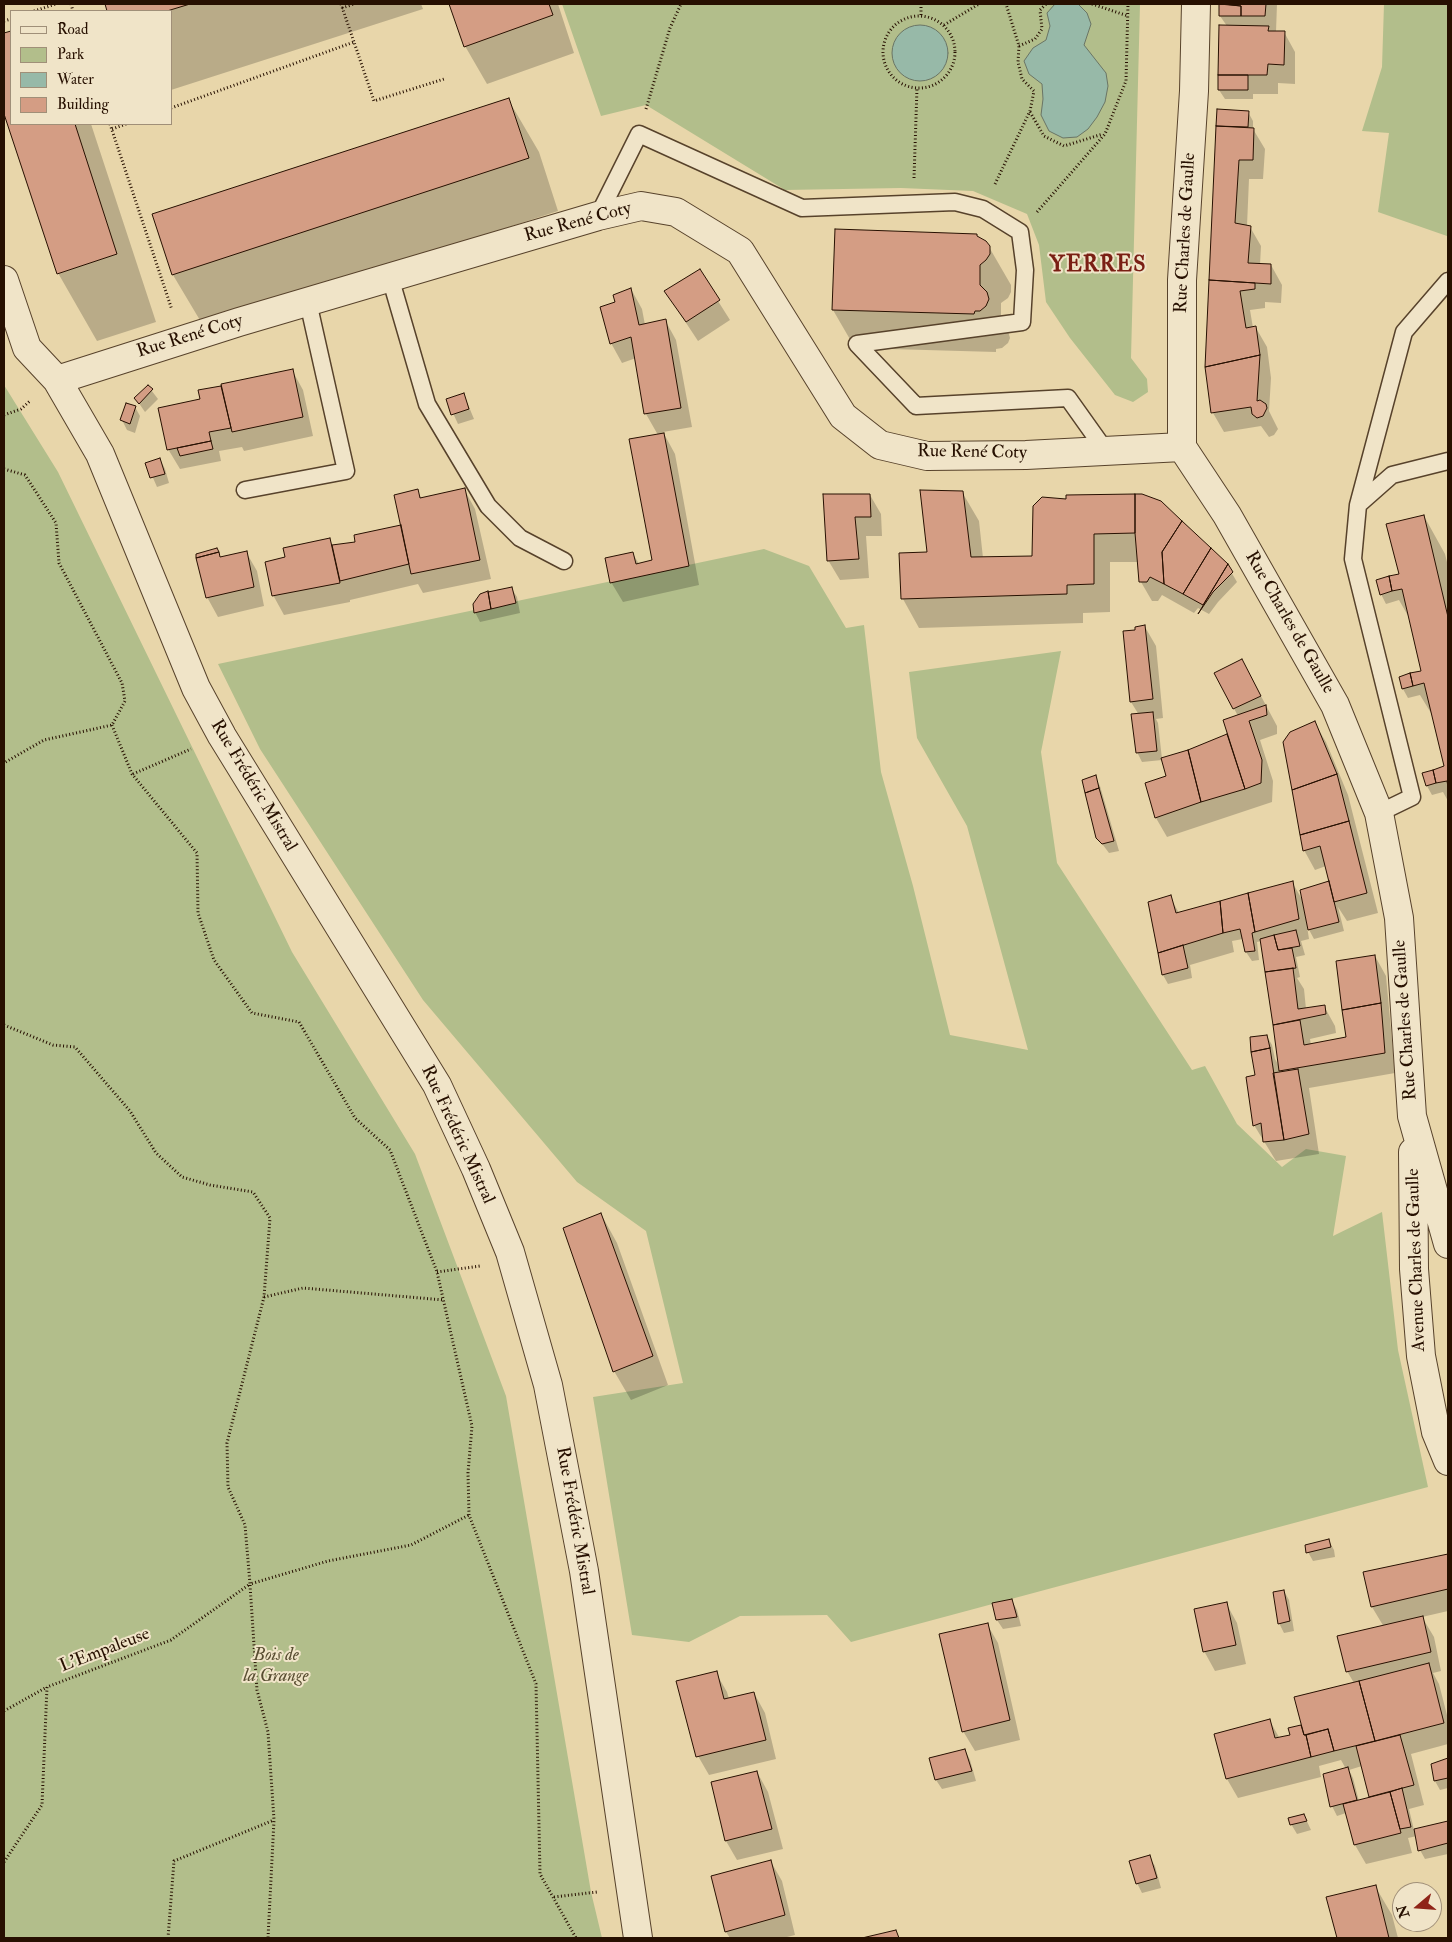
<!DOCTYPE html>
<meta charset="utf-8">
<style>
body{margin:0}
#map{position:relative;width:1452px;height:1942px;overflow:hidden;background:#e8d6aa;font-family:"IM FELL Double Pica",serif}
canvas{display:block}
.frame{position:absolute;inset:0;border:5px solid #271001;pointer-events:none}
.legend{position:absolute;left:10px;top:10px;width:162px;height:115px;box-sizing:border-box;background:#f0e4c8;border:1px solid #a08f78;margin:0;padding:6px 9px;list-style:none;font-size:15px;color:#271001}
.legend li{display:flex;align-items:center;gap:10px;height:25px}
.legend b{width:25px;border:1px solid #a08f78}
.north{position:absolute;left:1392px;top:1882px;width:50px;height:50px;box-sizing:border-box;background:#f0e4c8;border:1px solid #a08f78;border-radius:50%;rotate:252deg;font-size:14px;font-weight:700;line-height:20px;text-align:center;color:#271001}
.north::after{content:'';display:block;margin:auto;width:18px;height:22px;background:#8f2418;clip-path:polygon(50% 0,100% 100%,50% 72%,0 100%)}
</style>
<div id="map">
<canvas width="1452" height="1942"></canvas>
<div class="frame"></div>
<ul class="legend">
<li><b style="height:6px;background:#f0e4c8"></b>Road</li>
<li><b style="height:14px;background:#b2be8b"></b>Park</li>
<li><b style="height:14px;background:#97b9a8"></b>Water</li>
<li><b style="height:14px;background:#d49d84"></b>Building</li>
</ul>
<div class="north">N</div>
</div>
<script>
const c = document.querySelector('canvas').getContext('2d');
c.lineJoin = 'round';
function fill(path, color) {
  c.fillStyle = color;
  c.fill(path, 'evenodd');
}
function poly(rows) {
  const path = new Path2D();
  for (const r of rows) {
    if (r.length === 3) {
      path.moveTo(r[0] + r[2], r[1]);
      path.arc(r[0], r[1], r[2], 0, 2 * Math.PI);
      continue;
    }
    path.moveTo(r[0], r[1]);
    for (let i = 2; i < r.length; i += 2) path.lineTo(r[i], r[i + 1]);
  }
  return path;
}
function stroke(path, color, width, dash) {
  c.strokeStyle = color;
  c.lineWidth = width;
  c.lineCap = dash ? 'butt' : 'round';
  c.setLineDash(dash || []);
  c.stroke(path);
}
function label(font, color, halo, rows, align = 'center') {
  c.font = font + ' "IM FELL Double Pica",serif';
  c.lineWidth = 4;
  c.setLineDash([]);
  c.textBaseline = 'middle';
  c.strokeStyle = halo;
  c.fillStyle = color;
  for (const [text, x, y, turn = 0] of rows) {
    c.save();
    c.translate(x, y);
    c.rotate((+turn || 0) * Math.PI / 180);
    c.textAlign = isNaN(turn) ? turn : align;
    if (halo) c.strokeText(text, 0, 0);
    c.fillText(text, 0, 0);
    c.restore();
  }
}
const green = poly([
 [562,4,1140,4,1131,358,1147,379,1148,392,1133,402,1115,395,1070,338,1046,302,1039,245,1027,214,973,191,901,188,785,190,646,105,601,116],
 [1384,4,1448,4,1448,236,1447,236,1378,212,1389,133,1362,131,1382,67],
 [4,385,58,472,292,952,415,1154,506,1396,591,1892,602,1938,4,1938],
 [764,549,809,566,846,628,864,625,881,772,913,886,950,1035,1028,1050,967,826,917,738,909,672,1061,651,1041,752,1057,863,1192,1070,1205,1066,1237,1124,1282,1167,1306,1149,1346,1156,1333,1236,1382,1212,1398,1350,1428,1487,851,1642,827,1615,740,1616,689,1642,632,1635,593,1397,683,1383,646,1231,577,1182,423,1000,260,749,218,664]
]);
const water = poly([
 [1055,4,1078,4,1087,13,1091,24,1084,45,1106,73,1108,86,1105,102,1097,117,1088,129,1077,137,1063,138,1049,131,1041,115,1043,99,1042,84,1029,74,1024,61,1033,48,1046,40,1050,26,1047,13,1055,4],
 [920,53,28]
]);
const shadow = poly([
 [106,4,421,4,423,9,171,90,171,11,109,11],
 [451,4,558,4,574,53,487,84,465,46],
 [1221,4,1277,4,1276,32,1284,32,1295,52,1295,84,1278,83,1278,94,1253,94,1253,99,1225,99,1219,90,1227,26,1220,16],
 [11,32,11,124,91,124,156,322,97,341,58,273,4,110,4,35],
 [508,99,539,152,558,211,204,327,173,275,154,215],
 [1218,110,1248,112,1253,121,1253,129,1265,149,1263,179,1249,179,1247,226,1250,227,1261,246,1260,265,1271,265,1282,285,1281,303,1265,302,1265,308,1250,310,1253,328,1256,328,1267,347,1271,378,1269,411,1278,429,1274,435,1269,437,1261,426,1224,432,1213,413,1206,367],
 [978,238,989,247,1011,285,1011,292,1008,298,1001,303,1001,318,1008,331,1010,338,1008,343,1002,348,996,349,996,352,855,348,833,310],
 [699,271,730,320,698,341,665,291],
 [631,289,642,309,645,325,665,320,676,340,692,427,663,432,675,454,699,585,623,602,611,582,633,554,639,564,653,561,658,435,646,414,636,358,622,363,611,343,616,302],
 [292,370,303,390,313,436,244,451,242,447,219,451,221,461,180,469,168,449,202,400,200,391],
 [148,386,158,399,145,412,136,399],
 [464,395,474,419,458,424,447,400],
 [135,407,140,416,135,433,127,430,122,420],
 [160,459,165,469,169,483,157,487,147,464],
 [464,489,475,509,491,579,423,593,418,584,350,600,350,602,284,615,273,595,286,558,330,540,333,546,356,543,403,526,417,491,422,499],
 [962,492,979,521,983,558,1033,557,1042,498,1227,565,1237,582,1218,602,1209,614,1198,608,1194,613,1162,595,1158,601,1152,601,1141,582,1139,562,1110,562,1110,612,1083,613,1083,623,919,628,903,599],
 [824,495,870,495,881,514,882,536,866,536,869,578,840,580,828,560],
 [1424,516,1445,554,1448,566,1448,801,1443,792,1432,795,1427,786,1446,767,1434,718,1420,695,1408,698,1403,689,1423,672,1411,621,1399,600,1386,604,1381,594,1400,575],
 [217,550,221,558,246,552,257,571,264,606,218,617,207,597],
 [511,588,517,597,520,613,480,622,475,612],
 [1145,627,1156,646,1163,718,1156,719,1158,723,1162,759,1229,735,1238,716,1215,673,1247,670,1277,726,1277,734,1260,740,1273,781,1272,802,1167,837,1156,818,1168,776,1162,760,1142,762,1137,752,1139,715,1131,702,1136,631],
 [1314,722,1326,742,1348,795,1378,913,1347,921,1338,907,1344,931,1314,939,1307,926,1309,939,1301,941,1305,955,1296,957,1300,977,1297,978,1304,989,1306,1009,1324,1006,1335,1026,1336,1033,1310,1039,1311,1045,1347,1038,1375,956,1386,976,1395,1073,1309,1088,1319,1154,1276,1161,1254,1125,1256,1076,1267,1036,1272,1045,1275,1059,1280,1068,1261,941,1257,942,1259,960,1252,961,1246,952,1243,939,1232,941,1234,952,1190,965,1192,978,1168,984,1163,975,1150,903,1170,897,1179,913,1292,882,1303,901,1331,888,1326,866,1315,870,1304,850],
 [1095,777,1100,786,1119,851,1109,853,1097,837],
 [601,1214,617,1243,668,1385,631,1400,614,1371],
 [1329,1541,1334,1550,1335,1557,1313,1561,1308,1552],
 [1448,1555,1448,1611,1422,1617,1434,1637,1441,1671,1433,1673,1439,1684,1448,1719,1448,1744,1411,1754,1424,1805,1409,1809,1414,1830,1448,1823,1448,1854,1425,1859,1420,1850,1417,1836,1408,1838,1412,1853,1366,1864,1355,1845,1346,1813,1337,1816,1332,1806,1346,1769,1341,1760,1319,1766,1321,1777,1238,1798,1227,1779,1270,1721,1280,1739,1291,1736,1290,1729,1303,1726,1354,1683,1347,1671,1384,1627,1372,1607,1365,1573],
 [1362,1766,1370,1798,1359,1801,1353,1778,1349,1770],
 [1284,1591,1289,1600,1294,1631,1284,1633,1279,1623],
 [1012,1601,1017,1610,1021,1626,1003,1629,997,1620,993,1604],
 [1226,1603,1237,1623,1246,1664,1215,1671,1204,1651],
 [987,1624,998,1643,1020,1740,975,1751,963,1731],
 [716,1673,727,1692,729,1699,754,1693,765,1713,776,1759,709,1775,698,1756],
 [965,1750,970,1760,976,1781,942,1789,936,1780,931,1759],
 [1448,1760,1448,1788,1440,1790,1435,1781,1432,1764],
 [757,1772,768,1792,783,1849,737,1860,726,1841,712,1783],
 [1304,1815,1311,1830,1297,1834,1291,1824],
 [1149,1857,1155,1866,1161,1888,1142,1893,1137,1883],
 [771,1862,782,1881,795,1935,783,1938,730,1938,726,1932,712,1877],
 [1375,1886,1392,1915,1398,1938,1338,1938,1327,1898]
]);
const building = poly([
 [105,4,190,4,167,11,107,11,105,4],
 [449,4,549,4,553,15,464,47,449,4],
 [1219,4,1241,6,1241,16,1219,16,1219,4],
 [1224,4,1266,4,1265,16,1241,16,1241,6,1224,4],
 [1219,25,1269,26,1268,31,1285,31,1284,65,1268,64,1267,75,1218,75,1219,25],
 [11,31,11,124,75,124,117,254,57,274,4,114,4,33,11,31],
 [1218,75,1248,75,1248,90,1218,90,1218,75],
 [509,98,529,158,172,275,152,214,509,98],
 [1217,109,1249,111,1248,127,1216,126,1217,109],
 [1216,126,1254,128,1253,160,1239,160,1235,223,1251,226,1248,263,1271,264,1271,284,1209,280,1216,126],
 [835,229,977,234,977,236,986,241,990,246,990,254,986,260,980,265,980,285,987,292,989,299,986,306,980,311,975,311,974,314,832,310,835,229],
 [700,269,720,300,686,322,664,291,700,269],
 [1209,280,1255,283,1255,289,1240,291,1246,328,1256,326,1260,355,1205,367,1209,280],
 [631,288,639,325,666,319,681,408,644,414,631,337,610,344,600,307,615,302,613,295,631,288],
 [1260,355,1257,401,1260,400,1266,404,1267,408,1263,416,1257,418,1252,414,1251,407,1211,413,1205,367,1260,355],
 [293,369,303,417,232,432,221,384,293,369],
 [148,385,153,389,139,404,134,398,148,385],
 [221,386,231,428,209,432,211,441,167,450,158,408,200,399,198,390,221,386],
 [464,393,469,409,451,415,446,399,464,393],
 [126,403,136,406,130,424,120,420,126,403],
 [664,433,689,566,610,583,605,558,633,552,636,564,652,560,629,439,664,433],
 [211,441,213,449,180,456,177,448,211,441],
 [160,458,165,474,150,478,145,463,160,458],
 [465,488,480,560,411,574,394,495,418,489,420,498,465,488],
 [920,490,963,491,971,557,1032,556,1033,506,1042,497,1066,499,1066,495,1135,494,1135,533,1094,534,1094,584,1067,585,1067,594,901,599,899,553,927,552,920,490],
 [823,494,870,494,871,517,855,517,859,559,827,561,823,494],
 [1135,494,1142,494,1161,501,1182,521,1162,552,1164,584,1150,577,1147,582,1139,582,1135,533,1135,494],
 [1424,515,1448,617,1448,787,1447,781,1436,783,1433,770,1444,766,1424,683,1413,686,1410,673,1421,671,1402,589,1392,591,1389,576,1399,574,1386,524,1424,515],
 [1182,521,1211,548,1183,594,1164,584,1162,552,1182,521],
 [401,525,409,564,340,581,332,545,355,542,354,535,401,525],
 [330,538,340,583,272,596,265,562,285,557,283,548,330,538],
 [217,548,219,552,196,558,196,554,217,548],
 [1211,548,1228,564,1203,605,1183,594,1211,548],
 [247,551,254,587,206,598,196,558,219,552,220,557,247,551],
 [1228,564,1233,572,1213,592,1198,614,1228,564],
 [1389,576,1392,591,1380,595,1376,580,1389,576],
 [512,587,516,603,491,609,488,592,512,587],
 [488,591,491,609,474,613,473,604,480,594,488,591],
 [1145,625,1153,699,1130,702,1123,631,1135,630,1135,627,1145,625],
 [1242,659,1261,696,1233,709,1214,673,1242,659],
 [1410,673,1413,686,1402,689,1399,677,1410,673],
 [1266,705,1267,715,1249,721,1262,760,1261,783,1245,789,1223,720,1266,705],
 [1153,712,1157,751,1136,753,1131,714,1153,712],
 [1315,721,1337,774,1292,790,1283,742,1290,732,1315,721],
 [1227,734,1245,789,1201,802,1188,750,1227,734],
 [1188,750,1201,802,1155,818,1145,783,1166,776,1161,758,1188,750],
 [1433,770,1436,783,1426,786,1422,773,1433,770],
 [1337,774,1349,821,1300,835,1292,790,1337,774],
 [1096,775,1099,788,1085,793,1082,780,1096,775],
 [1099,788,1114,841,1102,844,1096,838,1085,793,1099,788],
 [1349,821,1367,893,1334,902,1320,846,1303,851,1300,835,1349,821],
 [1293,881,1299,919,1255,932,1248,893,1293,881],
 [1329,881,1339,922,1308,930,1300,890,1329,881],
 [1248,893,1255,932,1252,933,1255,951,1245,952,1240,929,1223,933,1220,901,1248,893],
 [1171,895,1176,913,1220,901,1223,933,1158,953,1148,902,1171,895],
 [1296,930,1300,946,1278,950,1274,935,1296,930],
 [1274,935,1278,950,1292,948,1296,968,1265,972,1260,939,1274,935],
 [1183,945,1188,968,1162,975,1158,953,1183,945],
 [1375,955,1381,1003,1342,1010,1336,961,1375,955],
 [1293,968,1298,1009,1325,1005,1326,1014,1273,1025,1265,972,1293,968],
 [1381,1003,1385,1053,1279,1071,1273,1025,1300,1020,1304,1045,1346,1037,1342,1010,1381,1003],
 [1267,1035,1270,1048,1251,1052,1250,1037,1267,1035],
 [1270,1048,1284,1140,1263,1142,1261,1123,1253,1126,1246,1077,1255,1075,1251,1052,1270,1048],
 [1298,1069,1309,1134,1284,1140,1273,1073,1298,1069],
 [601,1213,653,1356,613,1372,563,1228,601,1213],
 [1329,1539,1331,1547,1306,1553,1305,1545,1329,1539],
 [1448,1554,1448,1589,1371,1607,1363,1572,1448,1554],
 [1284,1590,1290,1621,1278,1624,1273,1592,1284,1590],
 [1012,1599,1017,1617,996,1620,992,1603,1012,1599],
 [1227,1602,1236,1645,1203,1652,1194,1609,1227,1602],
 [1423,1616,1431,1652,1346,1672,1337,1636,1423,1616],
 [988,1623,1010,1720,962,1732,939,1634,988,1623],
 [1429,1663,1444,1723,1375,1741,1359,1681,1429,1663],
 [717,1671,724,1699,754,1692,766,1740,696,1757,676,1681,717,1671],
 [1359,1681,1375,1741,1334,1751,1328,1729,1304,1735,1294,1697,1359,1681],
 [1270,1719,1275,1738,1290,1735,1288,1728,1301,1725,1304,1735,1306,1735,1311,1757,1226,1779,1214,1734,1270,1719],
 [1328,1729,1334,1751,1311,1757,1306,1735,1328,1729],
 [1400,1735,1414,1785,1369,1797,1356,1746,1400,1735],
 [965,1749,972,1771,935,1780,929,1758,965,1749],
 [1448,1758,1448,1778,1434,1781,1431,1764,1448,1758],
 [1348,1767,1357,1800,1330,1807,1323,1774,1348,1767],
 [757,1771,772,1829,725,1841,711,1782,757,1771],
 [1402,1788,1411,1827,1400,1829,1390,1792,1402,1788],
 [1390,1792,1401,1833,1354,1845,1343,1804,1390,1792],
 [1304,1814,1307,1821,1290,1825,1288,1818,1304,1814],
 [1448,1821,1448,1843,1418,1851,1414,1829,1448,1821],
 [1150,1855,1157,1878,1136,1884,1129,1861,1150,1855],
 [771,1860,785,1915,725,1932,711,1876,771,1860],
 [1376,1885,1389,1938,1337,1938,1326,1897,1376,1885],
 [896,1930,899,1938,862,1938,896,1930]
]);
const path = poly([
 [71,4,73,11],
 [341,4,354,42],
 [1092,4,1128,16],
 [342,8,354,4],
 [34,11,56,4],
 [921,15,921,4],
 [919,52,36],
 [4,21,11,19],
 [944,25,979,4],
 [1019,46,1035,39,1042,29,1040,10,1046,4],
 [171,108,354,42,374,101,444,79],
 [646,109,670,28,681,4],
 [1030,112,1044,136,1064,146,1103,134],
 [110,124,172,310],
 [112,129,126,124],
 [914,178,917,88],
 [995,184,1030,111,1034,91,1022,79,1018,62,1019,46,1006,4],
 [1037,212,1105,134,1126,81,1128,4],
 [4,415,21,409,31,400],
 [4,469,25,475,56,523,59,563,122,683,125,701,112,725,44,740,4,763],
 [112,725,132,774,197,853,198,913,214,960,252,1013,299,1022,355,1118,390,1150,437,1272,472,1426,468,1473,469,1515,536,1684,540,1874,576,1938],
 [133,774,191,749],
 [4,1025,53,1045,75,1047,130,1111,156,1153,182,1177,210,1185,253,1192,270,1218,264,1297,227,1443,228,1487,245,1525,250,1584,328,1561,411,1545,469,1515],
 [437,1272,480,1266],
 [264,1297,303,1288,444,1300],
 [250,1585,257,1690,268,1732,274,1820,268,1938],
 [4,1711,47,1687],
 [4,1862,42,1805,47,1687,171,1640,250,1584],
 [554,1897,597,1892],
 [168,1938,174,1861,274,1820]
]);
const service = poly([
 [598,216,639,134,802,208,955,202,983,209,1020,232,1025,270,1022,322,857,344,916,406,1068,398,1105,450],
 [390,277,427,404,488,506,520,538,564,561],
 [245,490,346,471,308,302],
 [1358,505,1392,475,1448,461],
 [1379,813,1412,797,1353,559,1358,505,1404,332,1448,281]
]);
const tertiary = poly([
 [1196,4,1194,91,1182,280,1182,447,1227,515,1335,705,1379,813,1399,918,1412,1116,1448,1244],
 [4,280,27,348,57,380,100,454,196,688,222,736,437,1085,476,1169,510,1252,548,1385,584,1571,638,1938],
 [57,380,239,322,598,216,641,206,676,212,740,251,843,416,880,445,927,456,1026,455,1182,447],
 [1413,1152,1414,1269,1421,1356,1436,1432,1448,1461]
]);
const streetNames = [
 ["Rue René Coty",578,223,-15],
 ["Rue Charles de Gaulle",1186,233,-87],
 ["Rue René Coty",190,337,-17],
 ["Rue René Coty",972,453,1],
 ["Rue Charles de Gaulle",1289,623,60],
 ["Rue Frédéric Mistral",253,786,59],
 ["Rue Charles de Gaulle",1406,1020,-94],
 ["Rue Frédéric Mistral",457,1135,65],
 ["Avenue Charles de Gaulle",1417,1260,-92],
 ["Rue Frédéric Mistral",574,1521,80],
 ["L'Empaleuse",105,1651,-21]
];
const parkNames = [
 ["Bois de",276,1656],
 ["la Grange",276,1677]
];
const districtNames = [
 ["YERRES",1098,266]
];
fill(green, '#b2be8b');
fill(water, '#97b9a8');
stroke(water, '#6a7565', 1);
fill(shadow, '#0003');
fill(building, '#d49d84');
stroke(building, '#271001', 1);
stroke(service, '#57422b', 19);
stroke(tertiary, '#57422b', 30);
stroke(path, '#271001', 3, [1, 2.5]);
stroke(service, '#f0e4c8', 16);
stroke(tertiary, '#f0e4c8', 28);
label('18px', '#271001', '#f0e4c8', streetNames);
label('italic 18px', '#584d31', '#f0e4c8', parkNames);
c.letterSpacing = '1px';
label('bold 22px', '#7a1f14', '#f0e4c8', districtNames);
c.letterSpacing = '0px';
</script>
